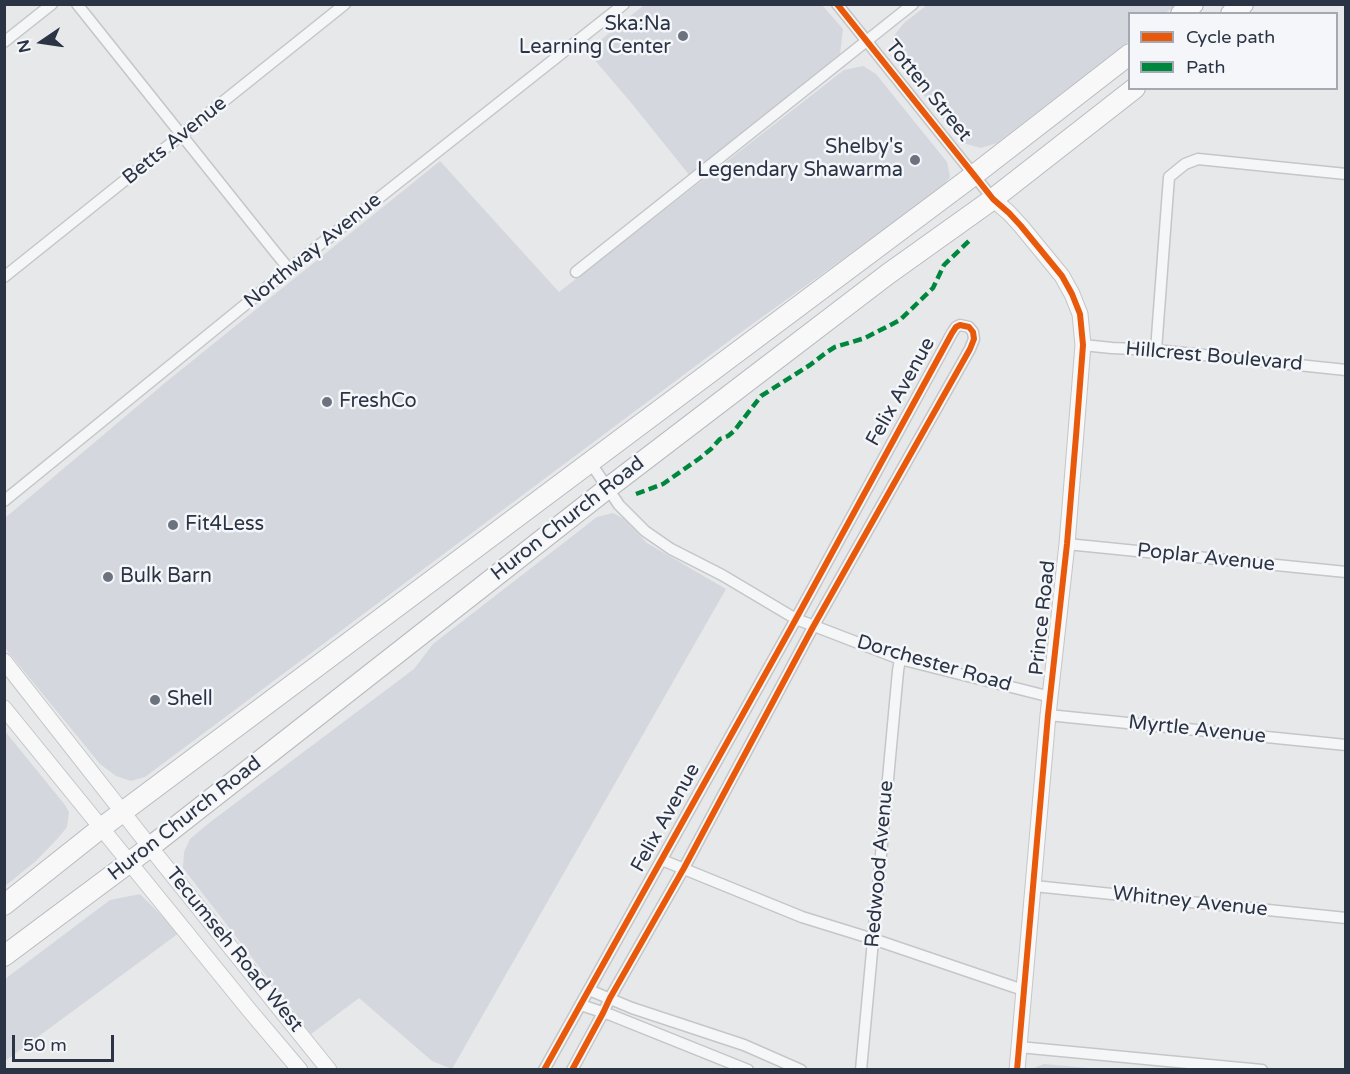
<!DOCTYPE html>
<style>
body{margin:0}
#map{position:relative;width:1350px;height:1074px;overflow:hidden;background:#e6e8ea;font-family:"Varela Round",sans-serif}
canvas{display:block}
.frame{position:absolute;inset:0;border:6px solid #2b3445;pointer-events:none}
.legend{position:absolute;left:1128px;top:12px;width:210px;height:78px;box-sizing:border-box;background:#f4f6f9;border:2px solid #a4a8b1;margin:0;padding:8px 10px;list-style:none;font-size:18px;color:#2b3445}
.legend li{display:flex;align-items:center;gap:12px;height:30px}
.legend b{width:30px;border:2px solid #a4a8b1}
.north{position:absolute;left:12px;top:12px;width:60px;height:60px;-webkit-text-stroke:4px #f4f6f9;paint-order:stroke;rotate:257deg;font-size:16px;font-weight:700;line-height:24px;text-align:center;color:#2b3445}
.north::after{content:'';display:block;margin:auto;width:21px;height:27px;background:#2b3445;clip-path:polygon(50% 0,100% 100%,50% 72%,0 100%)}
.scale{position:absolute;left:12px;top:1035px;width:102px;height:27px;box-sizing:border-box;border:3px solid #2b3445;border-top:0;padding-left:8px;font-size:18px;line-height:21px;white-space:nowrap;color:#2b3445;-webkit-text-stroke:4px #f4f6f9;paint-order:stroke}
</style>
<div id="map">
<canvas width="1350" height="1074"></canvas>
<div class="frame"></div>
<ul class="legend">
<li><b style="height:8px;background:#e8590c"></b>Cycle path</li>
<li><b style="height:8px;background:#00873e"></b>Path</li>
</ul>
<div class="north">N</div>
<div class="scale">50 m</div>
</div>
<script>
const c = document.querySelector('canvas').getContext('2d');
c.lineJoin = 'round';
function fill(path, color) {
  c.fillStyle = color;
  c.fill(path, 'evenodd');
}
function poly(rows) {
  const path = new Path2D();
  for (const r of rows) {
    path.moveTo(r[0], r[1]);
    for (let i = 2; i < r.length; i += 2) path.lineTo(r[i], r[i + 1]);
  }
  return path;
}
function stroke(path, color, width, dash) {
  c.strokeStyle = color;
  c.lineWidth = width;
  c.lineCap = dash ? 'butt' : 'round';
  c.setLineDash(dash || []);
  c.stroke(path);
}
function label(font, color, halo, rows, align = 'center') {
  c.font = font + ' "Varela Round",sans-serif';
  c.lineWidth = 5;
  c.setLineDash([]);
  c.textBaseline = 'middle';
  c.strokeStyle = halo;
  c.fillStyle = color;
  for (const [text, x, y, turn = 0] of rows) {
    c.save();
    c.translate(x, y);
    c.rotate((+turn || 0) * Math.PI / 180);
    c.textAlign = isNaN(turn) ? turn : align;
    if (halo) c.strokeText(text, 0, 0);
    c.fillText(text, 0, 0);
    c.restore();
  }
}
const built = poly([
 [644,5,822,5,843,29,840,54,690,176,633,105,587,51],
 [927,5,927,4,1177,5,1165,13,1130,14,1129,41,997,143,981,148,963,143,896,61,892,38,904,23],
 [863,66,876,74,947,162,950,177,942,188,733,338,145,777,131,781,116,776,100,764,5,648,5,518,166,382,440,161,559,292,844,70],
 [613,513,624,519,647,543,726,589,452,1069,432,1061,359,998,311,1034,183,868,184,852,190,839,209,823,414,669,433,644,597,517],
 [4,730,65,805,69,812,67,827,59,837,36,861,5,886],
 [140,894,179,933,5,1061,5,979,110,900],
 [1044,1064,1099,1069,1034,1069,1036,1067]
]);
const street = poly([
 [77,4,275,252,289,269],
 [837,4,993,199],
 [4,42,52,4],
 [576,272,913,4],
 [4,277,345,4],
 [1083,345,1112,348,1156,350,1346,370],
 [1156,350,1169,177,1185,164,1198,159,1346,174],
 [590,462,619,505,645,531,671,549,722,575,796,619,900,659,1051,697],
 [4,501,289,269,624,4],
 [1067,544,1346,572],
 [1048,715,1346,745],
 [662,860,802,917,873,939,1023,990],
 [1034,886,1346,918],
 [589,990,632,1008,744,1045,801,1070],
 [581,1005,611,1015,748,1070],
 [1019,1047,1262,1070],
 [544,1070,791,628,952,333,956,327,960,325,969,327,973,332,974,339,970,349,813,627,684,868,610,998,603,1013,572,1070],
 [861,1070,898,671,900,659]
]);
const secondary = poly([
 [993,199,1009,213,1021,226,1062,276,1072,294,1080,314,1083,345,1067,544,1048,715,1017,1070],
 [4,661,150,847,329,1070],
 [4,708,250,1011,300,1070]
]);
const highway = poly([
 [1181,14,1193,4],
 [1231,14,1243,4],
 [4,905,101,828,974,175,1130,54],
 [4,956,150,847,608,488,888,274,993,199,1135,88]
]);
const quiet = poly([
 [636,494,663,484,700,458,711,449,720,439,728,436,734,431,761,396,810,365,827,352,835,347,865,338,900,320,933,288,944,265,969,241]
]);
const cycleway = poly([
 [837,4,974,175,993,199,1009,213,1021,226,1062,276,1072,294,1080,314,1083,345,1076,436,1067,544,1048,715,1017,1070],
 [544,1070,791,628,952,333,956,327,960,325,969,327,973,332,974,339,970,349,813,627,684,868,610,998,603,1013,572,1070]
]);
const markers = [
 [683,36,6,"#6c737f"],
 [915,160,6,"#6c737f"],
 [327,402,6,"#6c737f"],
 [173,525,6,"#6c737f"],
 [108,577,6,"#6c737f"],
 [155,700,6,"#6c737f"]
];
const poiNames = [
 ["Ska:Na",671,25,"right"],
 ["Learning Center",671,48,"right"],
 ["Shelby's",903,148,"right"],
 ["Legendary Shawarma",903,171,"right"],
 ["FreshCo",339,402],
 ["Fit4Less",185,525],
 ["Bulk Barn",120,577],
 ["Shell",167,700]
];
const streetNames = [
 ["Totten Street",928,91,51],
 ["Betts Avenue",175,141,-39],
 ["Northway Avenue",313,251,-39],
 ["Hillcrest Boulevard",1214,357,5],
 ["Felix Avenue",901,392,-61],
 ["Huron Church Road",568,519,-38],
 ["Poplar Avenue",1206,558,6],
 ["Prince Road",1043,618,-84],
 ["Dorchester Road",934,664,16],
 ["Myrtle Avenue",1197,730,6],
 ["Felix Avenue",666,818,-61],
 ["Huron Church Road",185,819,-38],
 ["Redwood Avenue",880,864,-85],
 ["Whitney Avenue",1190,902,6],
 ["Tecumseh Road West",234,950,51]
];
fill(built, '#d4d7dd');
stroke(street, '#c4c6c8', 13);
stroke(secondary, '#c4c6c8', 17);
stroke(highway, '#b8bbbf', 22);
stroke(street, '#f5f6f7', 10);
stroke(secondary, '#f8f8f8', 15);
stroke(highway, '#f8f8f8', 20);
stroke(quiet, '#00873e', 4.5, [9, 4.5]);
stroke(cycleway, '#e8590c', 6);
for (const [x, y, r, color] of markers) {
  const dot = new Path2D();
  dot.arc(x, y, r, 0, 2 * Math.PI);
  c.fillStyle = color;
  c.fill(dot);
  stroke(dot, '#f4f6f9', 2);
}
label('20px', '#2b3445', '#f4f6f9', poiNames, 'left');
label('20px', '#2b3445', '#f4f6f9', streetNames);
</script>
